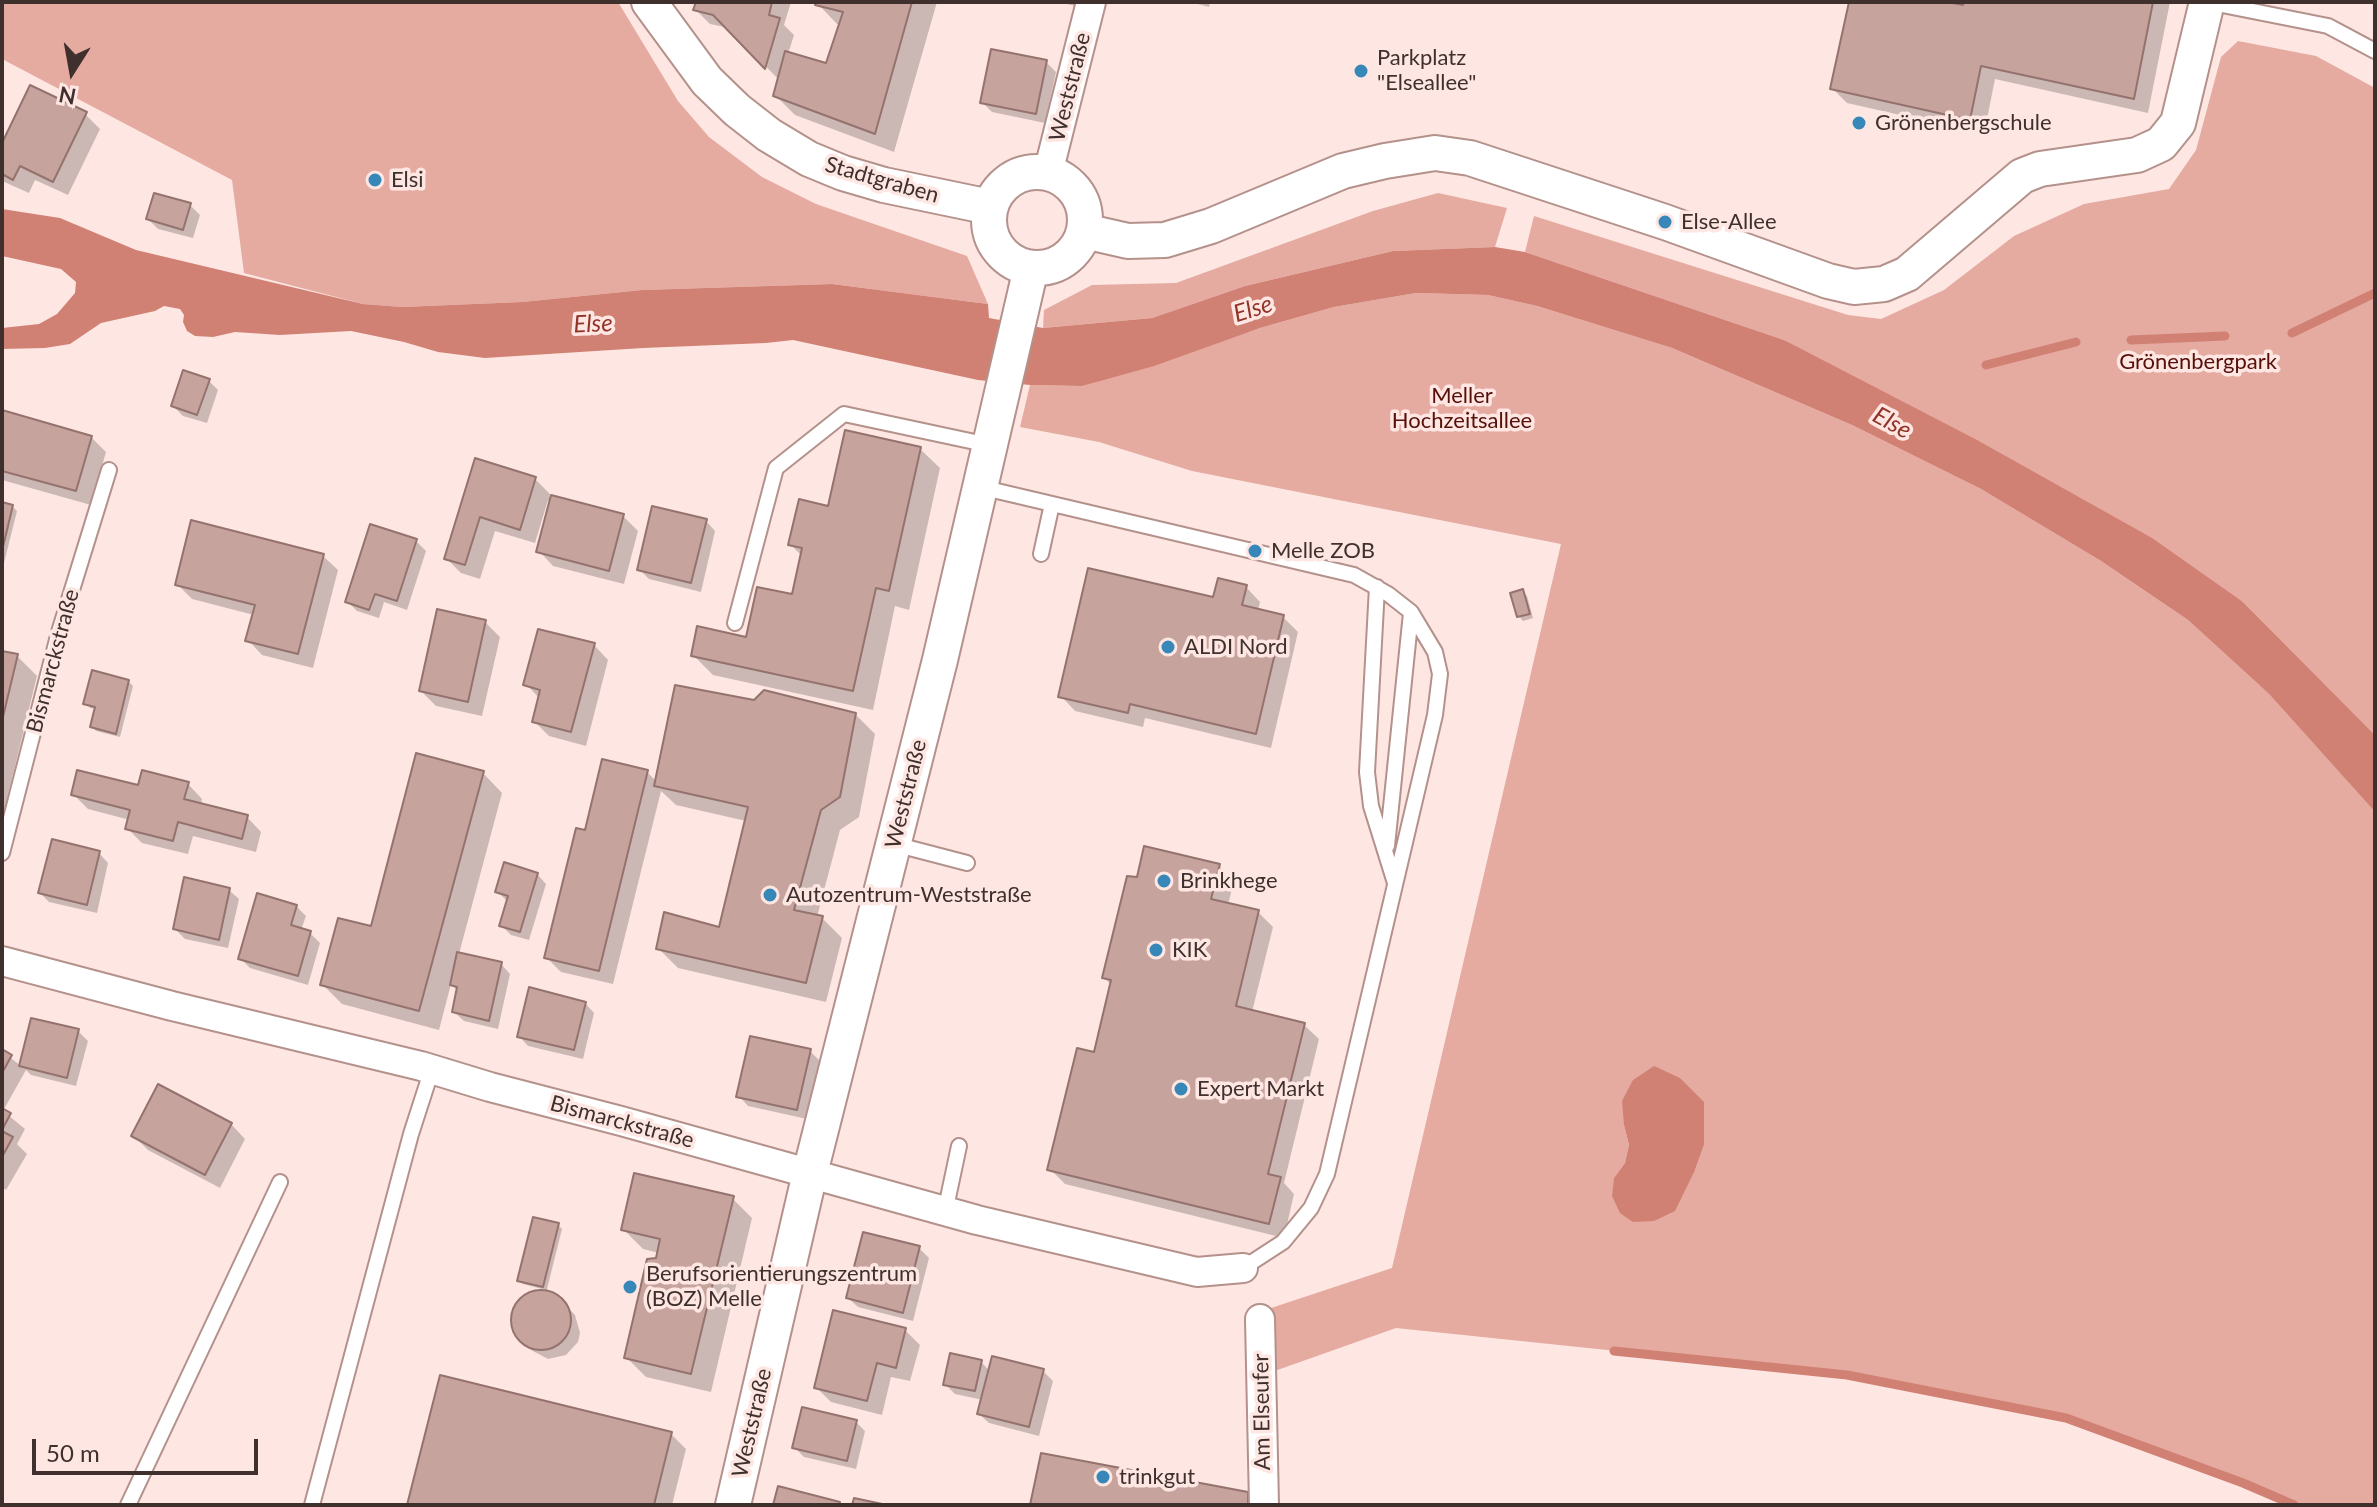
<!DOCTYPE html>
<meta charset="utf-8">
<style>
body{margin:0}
#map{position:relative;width:2377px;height:1507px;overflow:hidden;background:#fee7e3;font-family:Lato,sans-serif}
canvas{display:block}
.frame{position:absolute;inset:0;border:4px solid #3f302e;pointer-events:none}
.north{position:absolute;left:32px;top:32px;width:80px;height:80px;-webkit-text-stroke:6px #fee7e3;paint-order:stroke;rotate:191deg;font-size:22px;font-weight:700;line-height:32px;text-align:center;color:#3f302e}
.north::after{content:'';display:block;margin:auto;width:28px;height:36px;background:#3f302e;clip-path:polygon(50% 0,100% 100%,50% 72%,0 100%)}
.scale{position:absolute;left:32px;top:1439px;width:226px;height:36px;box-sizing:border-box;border:4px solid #3f302e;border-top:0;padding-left:10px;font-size:24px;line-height:28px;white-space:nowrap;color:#3f302e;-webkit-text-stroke:6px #fee7e3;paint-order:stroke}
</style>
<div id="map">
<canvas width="2377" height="1507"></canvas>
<div class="frame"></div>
<div class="north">N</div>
<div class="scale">50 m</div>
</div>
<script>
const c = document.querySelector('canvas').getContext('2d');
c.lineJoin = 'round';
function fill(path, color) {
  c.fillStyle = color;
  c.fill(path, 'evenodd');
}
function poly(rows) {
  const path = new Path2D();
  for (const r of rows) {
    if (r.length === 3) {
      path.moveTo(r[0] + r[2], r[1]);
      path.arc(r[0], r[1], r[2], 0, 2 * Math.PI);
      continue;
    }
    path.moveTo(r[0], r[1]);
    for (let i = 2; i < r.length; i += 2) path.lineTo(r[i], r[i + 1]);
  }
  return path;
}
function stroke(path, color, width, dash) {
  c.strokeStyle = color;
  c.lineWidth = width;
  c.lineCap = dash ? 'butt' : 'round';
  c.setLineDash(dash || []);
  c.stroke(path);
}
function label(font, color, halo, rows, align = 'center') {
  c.font = font + ' Lato,sans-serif';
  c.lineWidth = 7;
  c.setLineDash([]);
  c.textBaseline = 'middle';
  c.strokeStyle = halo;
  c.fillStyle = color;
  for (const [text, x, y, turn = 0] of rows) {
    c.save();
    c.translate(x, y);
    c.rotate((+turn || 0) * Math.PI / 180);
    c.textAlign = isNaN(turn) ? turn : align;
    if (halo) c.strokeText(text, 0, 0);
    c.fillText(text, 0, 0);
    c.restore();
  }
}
const green = poly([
 [2,2,618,2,678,101,709,137,762,177,816,204,967,256,988,304,832,284,642,290,522,302,402,307,363,304,244,273,232,180,2,59],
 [2238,41,2316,56,2375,88,2375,735,2243,602,1784,340,1525,252,1534,216,1848,315,1881,319,1944,290,2014,236,2084,204,2169,189,2196,150,2221,57],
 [1438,193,1507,208,1495,247,1393,251,1245,286,1152,318,1043,328,1044,310,1092,285,1176,283,1373,211],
 [1416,293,1488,295,1537,306,1672,348,1852,425,1981,489,2101,561,2188,620,2269,694,2375,812,2375,1505,2294,1505,2243,1483,2066,1418,1847,1375,1396,1328,1269,1373,1271,1308,1392,1268,1561,544,1192,471,1099,442,1020,427,1030,385,1082,386,1260,328,1334,307],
 [1704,1102,1704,1145,1695,1170,1614,1178,1625,1163,1629,1145,1624,1125]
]);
const water = poly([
 [2,209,60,218,136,250,363,304,402,307,522,302,642,290,832,284,988,304,989,318,1043,328,1152,318,1245,286,1393,251,1495,247,1525,252,1784,340,1977,440,2152,538,2243,602,2375,735,2375,812,2269,694,2188,620,2101,561,1981,489,1852,425,1672,348,1537,306,1488,295,1416,293,1334,307,1260,328,1154,366,1082,386,1030,385,978,380,793,340,766,343,643,348,485,358,438,352,404,342,351,331,280,335,235,332,213,337,195,336,187,331,183,322,184,315,180,309,164,306,155,311,101,323,70,344,45,348,2,349,2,328,39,324,57,314,75,293,76,282,61,269,2,256],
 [1654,1066,1680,1078,1704,1102,1704,1145,1695,1170,1675,1211,1654,1221,1633,1222,1620,1213,1612,1196,1614,1178,1625,1163,1629,1145,1624,1125,1622,1101,1633,1080]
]);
const shadow = poly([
 [698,2,791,2,784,25,794,35,788,54,828,65,840,25,837,24,816,2,937,2,894,152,795,115,775,95,779,80,729,28,710,24,696,10],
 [1059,2,1084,2,1083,8],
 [1190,2,1210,2,1209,7],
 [1851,2,1938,2,1965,7,1966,2,2170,2,2148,113,1995,79,1984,134,1847,103,1832,88],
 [1046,62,1056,72,1045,123,992,112,982,102],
 [85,114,100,129,68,195,35,180,29,193,2,181,2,135,6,139],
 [190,205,200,215,193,238,158,229,148,219],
 [208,380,218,390,207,423,183,416,173,406],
 [2,413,91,437,106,452,91,505,2,480],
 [920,449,940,468,909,610,895,606,873,710,713,675,693,655,747,639,793,596,802,556,791,545,830,508],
 [476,461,535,479,550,494,549,497,623,516,638,531,624,584,553,566,539,551,552,501,548,500,535,543,495,531,480,579,461,573,446,558],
 [2,504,12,506,17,511,2,571],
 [706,521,715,531,701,592,649,579,639,569],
 [416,541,426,551,407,610,384,602,379,618,357,611,347,601],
 [323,556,338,570,313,668,262,655,248,640,254,615,192,599,177,584],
 [1246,587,1260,602,1258,611,1283,617,1298,632,1271,748,1145,718,1143,727,1075,711,1061,696,1215,600],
 [1523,592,1527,596,1533,618,1523,621,1519,616],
 [485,622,500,637,482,716,436,706,421,691],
 [594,645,608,660,586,746,549,736,534,721,540,699,526,684],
 [2,652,17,656,37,676,2,819],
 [128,681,133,686,120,737,96,731,92,727,97,709,90,708,86,703],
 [755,703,855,714,875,734,859,817,840,830,817,917,822,918,842,938,826,1002,678,968,658,948,720,930,746,821,676,805,661,791,613,984,561,972,546,957,586,832,647,772,657,782],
 [483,773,502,793,459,954,501,964,510,974,498,1029,464,1021,454,1012,458,991,451,984,439,1030,342,1004,322,984,372,928],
 [188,784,202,799,201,805,247,817,261,832,256,852,193,836,188,854,142,843,127,828,130,820,88,809,73,794],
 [99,853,108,863,97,913,49,902,40,893],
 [1219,866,1234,881,1228,905,1258,912,1273,927,1252,1012,1304,1025,1319,1039,1284,1183,1294,1194,1284,1238,1065,1184,1050,1169,1095,1055,1112,986,1104,977,1138,880],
 [537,874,546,884,529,940,511,935,501,925,508,902,497,891],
 [229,890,239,899,228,948,185,939,175,929],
 [296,906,306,916,301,930,310,933,320,943,308,985,250,968,240,958],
 [585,1003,594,1013,583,1059,528,1046,519,1036],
 [78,1031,88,1041,76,1086,31,1075,26,1070,3,1111,25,1129,17,1144,27,1154,6,1190,2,1187,2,1051,21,1066],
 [810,1051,820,1061,807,1119,748,1106,739,1096],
 [231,1124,245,1139,220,1188,148,1150,133,1135],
 [732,1198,752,1218,711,1392,646,1377,626,1357,659,1253,643,1249,623,1229],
 [558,1225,562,1229,546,1293,559,1298,575,1315,580,1333,578,1342,566,1355,548,1359,531,1350,521,1340,513,1322,514,1313,524,1297,546,1290,523,1284,519,1280],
 [919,1248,929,1258,913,1321,858,1307,848,1298],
 [905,1330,920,1345,910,1381,891,1377,882,1415,831,1402,816,1387],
 [981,1362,990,1371,1043,1371,1053,1381,1039,1436,989,1423,979,1414,983,1400,955,1394,945,1384],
 [856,1422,865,1431,856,1469,804,1457,794,1447],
 [671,1434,686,1449,672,1505,409,1505]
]);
const stream = poly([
 [2292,333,2375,293],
 [2131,340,2225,336],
 [1986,365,2076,342],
 [1614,1351,1847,1375,2066,1418,2243,1483,2294,1505]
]);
const building = poly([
 [696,2,772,2,769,15,780,18,765,69,713,15,693,10,696,2],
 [816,2,912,2,875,134,773,96,785,51,826,63,843,12,815,5,816,2],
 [1849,2,1948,2,1963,5,1964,2,2153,2,2134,99,1981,66,1970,120,1830,89,1849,2],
 [991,49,1047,60,1036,114,980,103,991,49],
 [30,85,87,112,53,182,20,166,13,180,2,174,2,143,30,85],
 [154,193,191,203,183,230,146,219,154,193],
 [183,370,210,379,197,415,171,406,183,370],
 [2,410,92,436,76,491,2,471,2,410],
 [845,430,921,447,889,591,876,588,853,691,691,656,697,626,746,637,757,587,792,594,802,548,788,545,799,499,828,506,845,430],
 [475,458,536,477,520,530,480,517,465,565,444,559,475,458],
 [551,495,624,514,609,571,536,552,551,495],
 [2,502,13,505,2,551,2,502],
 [652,506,707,519,691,583,637,570,652,506],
 [191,520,324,554,298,654,245,641,255,605,175,585,191,520],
 [370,524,417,539,397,601,375,594,369,610,345,602,370,524],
 [1088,568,1213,597,1218,578,1247,585,1242,605,1284,615,1256,734,1130,704,1128,713,1058,697,1088,568],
 [1523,589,1530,614,1517,617,1510,593,1523,589],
 [437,609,486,620,468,702,419,691,437,609],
 [538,629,595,643,571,732,532,722,540,690,523,685,538,629],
 [2,651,18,654,2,721,2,651],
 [92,670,129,680,116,734,90,727,95,707,83,704,92,670],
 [675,685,754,700,764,690,856,713,840,797,821,810,794,910,823,916,806,983,656,949,664,912,719,927,748,807,654,786,675,685],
 [416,753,484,771,419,1011,320,985,338,918,371,926,416,753],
 [602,759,648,770,599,971,544,958,576,828,585,830,602,759],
 [77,770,138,785,142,770,189,782,184,799,248,815,242,839,178,822,173,841,125,829,130,810,71,795,77,770],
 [52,839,100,851,87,905,38,893,52,839],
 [1144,846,1220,864,1211,899,1259,910,1236,1006,1305,1023,1268,1174,1281,1177,1269,1224,1047,1170,1077,1048,1094,1052,1111,980,1102,978,1127,876,1137,877,1144,846],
 [504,862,538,873,520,932,499,926,508,896,495,892,504,862],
 [184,877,230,888,219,940,173,929,184,877],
 [257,893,297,905,291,925,311,931,298,976,238,959,257,893],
 [457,952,502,962,489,1021,452,1012,457,987,450,985,457,952],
 [529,987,586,1002,574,1050,517,1037,529,987],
 [31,1018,79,1029,67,1078,19,1066,31,1018],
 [750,1036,811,1049,797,1110,736,1097,750,1036],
 [2,1049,12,1055,2,1073,2,1049],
 [158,1084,232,1123,205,1175,131,1136,158,1084],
 [2,1108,11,1113,2,1130,2,1108],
 [2,1131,13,1137,2,1157,2,1131],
 [634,1173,734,1196,691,1374,624,1358,647,1259,656,1258,660,1239,621,1230,634,1173],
 [533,1217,559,1223,543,1287,517,1281,533,1217],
 [863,1232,920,1246,903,1313,846,1298,863,1232],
 [541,1320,30],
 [833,1310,906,1328,896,1368,877,1363,867,1401,814,1388,833,1310],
 [950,1353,982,1360,975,1391,943,1385,950,1353],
 [992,1356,1044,1369,1029,1427,977,1414,992,1356],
 [440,1375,672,1432,654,1505,407,1505,440,1375],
 [802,1407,857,1420,847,1461,792,1448,802,1407],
 [1041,1453,1248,1492,1248,1505,1030,1505,1041,1453],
 [778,1486,840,1502,839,1505,773,1505,778,1486],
 [854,1498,887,1505,852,1505,854,1498]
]);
const service = poly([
 [2207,2,2328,26,2375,51],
 [980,487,1354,575,1388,594,1411,612,1435,652,1440,674,1435,715,1327,1174,1311,1208,1283,1242,1243,1268],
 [1041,554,1052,504],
 [1377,587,1367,772,1371,806,1395,883],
 [735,623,776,468,844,414,989,445],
 [894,844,967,863],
 [1387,846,1411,613],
 [2,853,59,632,109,470],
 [945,1212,959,1146],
 [128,1505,280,1182],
 [312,1505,411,1134,432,1069]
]);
const minor = poly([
 [1048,173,1091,2],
 [2,961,172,1006,421,1066,490,1087,621,1121,977,1220,1197,1272,1243,1268],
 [1260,1319,1264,1505]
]);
const tertiary = poly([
 [649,2,707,81,737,110,769,135,809,159,843,173,884,185,990,207],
 [1037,220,48],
 [1084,231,1128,241,1165,240,1211,226,1343,171,1385,161,1435,153,1470,158,1665,222,1828,281,1854,287,1884,284,1907,274,2022,176,2040,169,2137,155,2161,144,2178,123,2207,2],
 [733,1505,810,1173,940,660,1031,268]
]);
const markers = [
 [1361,71,8,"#3887b9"],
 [1859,123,8,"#3887b9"],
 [375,180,8,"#3887b9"],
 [1665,222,8,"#3887b9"],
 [1255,551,8,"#3887b9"],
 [1168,647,8,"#3887b9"],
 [1164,881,8,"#3887b9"],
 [770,895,8,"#3887b9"],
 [1156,950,8,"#3887b9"],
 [1181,1089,8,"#3887b9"],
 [630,1287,8,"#3887b9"],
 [1103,1477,8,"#3887b9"]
];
const poiNames = [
 ["Parkplatz",1377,58],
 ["\"Elseallee\"",1377,83],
 ["Grönenbergschule",1875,123],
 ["Elsi",391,180],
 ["Else-Allee",1681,222],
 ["Melle ZOB",1271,551],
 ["ALDI Nord",1184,647],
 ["Brinkhege",1180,881],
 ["Autozentrum-Weststraße",786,895],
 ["KIK",1172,950],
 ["Expert Markt",1197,1089],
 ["Berufsorientierungszentrum",646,1274],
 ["(BOZ) Melle",646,1299],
 ["trinkgut",1119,1477]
];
const streetNames = [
 ["Weststraße",1070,87,-76],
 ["Stadtgraben",882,180,16],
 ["Bismarckstraße",53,661,-75],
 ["Weststraße",906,794,-76],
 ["Bismarckstraße",622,1122,15],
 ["Am Elseufer",1262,1412,-91],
 ["Weststraße",752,1423,-77]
];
const parkNames = [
 ["Grönenbergpark",2198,362],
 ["Meller",1462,396],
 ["Hochzeitsallee",1462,421]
];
const waterNames = [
 ["Else",1253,309,-17],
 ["Else",593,324,-2],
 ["Else",1892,423,29]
];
fill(green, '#e5aaa0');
fill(water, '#d18174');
fill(shadow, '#0003');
stroke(stream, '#d18174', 9);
fill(building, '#c7a39d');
stroke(building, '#94726d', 2);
stroke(service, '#b4918b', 18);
stroke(minor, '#b4918b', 32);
stroke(tertiary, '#b4918b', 38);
stroke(service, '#fff', 14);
stroke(minor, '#fff', 28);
stroke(tertiary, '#fff', 34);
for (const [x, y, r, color] of markers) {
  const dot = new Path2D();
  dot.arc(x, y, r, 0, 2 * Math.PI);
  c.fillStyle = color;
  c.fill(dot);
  stroke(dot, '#fee7e3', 3);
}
label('22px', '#3f302e', '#fee7e3', poiNames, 'left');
label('22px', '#3f302e', '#fee7e3', streetNames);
label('22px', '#570f09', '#fee7e3', parkNames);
label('italic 24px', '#923328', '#fee7e3', waterNames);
</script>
